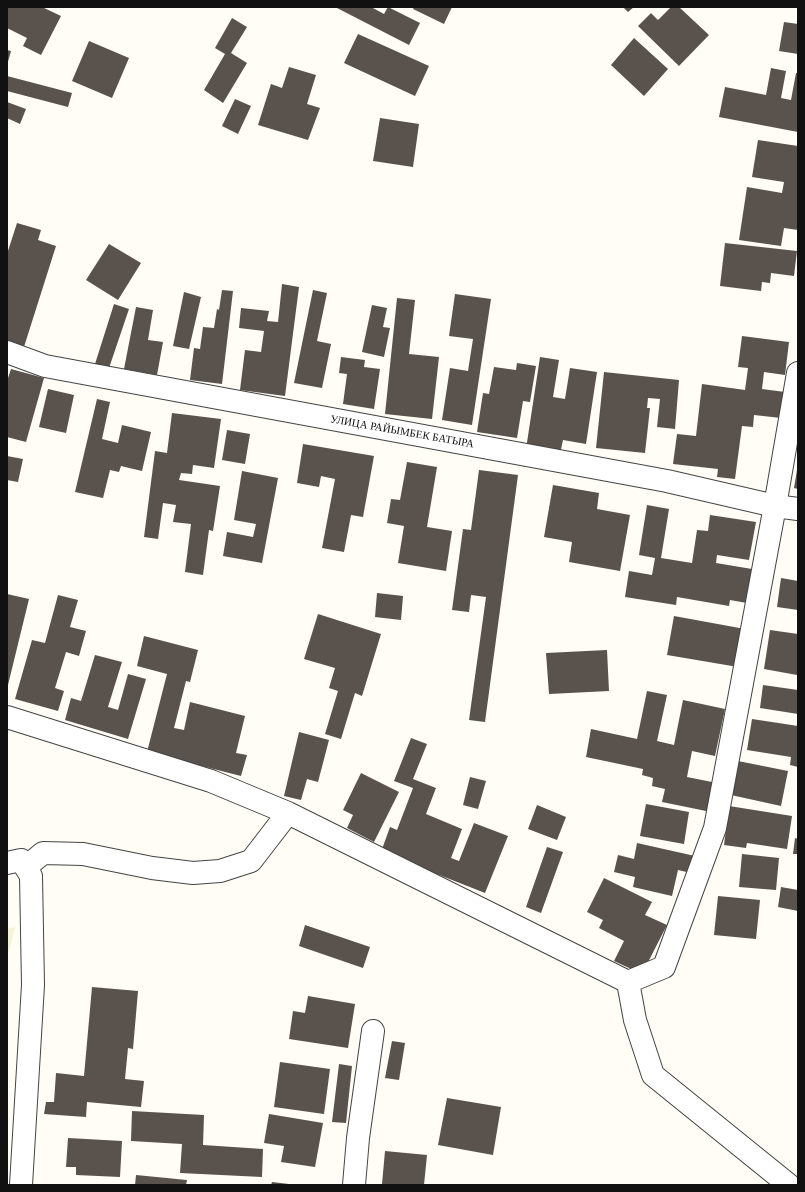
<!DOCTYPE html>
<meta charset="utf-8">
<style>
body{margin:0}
#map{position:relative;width:805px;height:1192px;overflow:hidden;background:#fffdf5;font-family:Georgia,serif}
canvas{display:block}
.frame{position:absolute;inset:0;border:8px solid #111;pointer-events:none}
</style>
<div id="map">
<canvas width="805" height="1192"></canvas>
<div class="frame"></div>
</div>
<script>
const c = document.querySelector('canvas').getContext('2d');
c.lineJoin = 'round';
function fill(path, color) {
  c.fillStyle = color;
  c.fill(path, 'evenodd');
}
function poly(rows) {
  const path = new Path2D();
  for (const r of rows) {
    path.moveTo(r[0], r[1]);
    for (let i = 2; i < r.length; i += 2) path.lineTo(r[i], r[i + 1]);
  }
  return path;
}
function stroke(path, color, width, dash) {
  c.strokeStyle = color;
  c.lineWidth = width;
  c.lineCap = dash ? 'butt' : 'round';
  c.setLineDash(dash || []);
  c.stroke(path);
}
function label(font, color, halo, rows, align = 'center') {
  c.font = font + ' Georgia,serif';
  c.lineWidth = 4;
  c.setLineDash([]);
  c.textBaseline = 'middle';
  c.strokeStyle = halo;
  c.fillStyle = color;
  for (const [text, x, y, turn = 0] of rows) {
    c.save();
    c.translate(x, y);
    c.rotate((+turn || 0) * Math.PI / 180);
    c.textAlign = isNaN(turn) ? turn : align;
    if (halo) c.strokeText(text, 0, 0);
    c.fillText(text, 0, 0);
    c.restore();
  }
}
const farmland = poly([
 [15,927,7,958,7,929]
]);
const building = poly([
 [7,7,42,7,61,16,41,55,23,46,27,38,7,28],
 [337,7,371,7,384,14,388,7,420,23,409,45,337,8],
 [414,7,452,7,444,24,413,9],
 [623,7,634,7,628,12],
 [671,7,679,7,709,35,679,66,638,26,651,13,658,20],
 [232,18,247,27,231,53,247,63,223,103,204,90,225,54,215,48],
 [784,22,798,24,798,54,779,51],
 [358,34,429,66,415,96,344,63],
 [634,38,668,69,644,96,611,65],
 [89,41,129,58,112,98,72,81],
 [7,50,11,51,7,65],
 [289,67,316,75,307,104,320,108,308,140,258,125,271,84,282,88],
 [771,68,786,71,781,98,791,100,796,73,798,73,798,132,719,117,725,87,766,95],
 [7,76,72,93,68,107,7,91],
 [235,99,251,106,238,134,222,126],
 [7,102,26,109,20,124,7,118],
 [380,118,419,124,413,167,373,161],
 [758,140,798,146,798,230,784,228,781,246,739,240,747,187,782,193,784,182,752,177],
 [17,223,41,230,38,240,56,246,23,350,7,345,8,331,7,331,7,254],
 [725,243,797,251,794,276,771,273,770,283,762,282,761,291,720,286],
 [109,244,141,263,118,300,86,280],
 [282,284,299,287,285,396,240,390,245,350,261,352,264,331,239,328,241,308,269,311,267,321,278,322],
 [222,290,233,291,222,384,190,380,194,348,200,349,203,327,214,328,217,309,219,310],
 [313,290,327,293,317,341,331,344,322,388,294,383],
 [184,292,201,297,189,349,173,346],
 [455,294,491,299,472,425,442,420,450,368,468,371,473,339,449,336],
 [397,298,415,300,409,354,439,357,432,419,385,414],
 [114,304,129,309,109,368,95,364],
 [372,305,387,308,383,327,390,328,384,357,362,352],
 [136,307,153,310,148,340,163,342,157,375,124,369],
 [742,336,789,342,785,375,764,372,762,389,785,392,781,418,754,415,753,427,742,426,735,479,717,477,718,469,673,464,677,434,696,436,702,384,745,390,748,368,738,367],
 [341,357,365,360,364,367,380,369,374,409,343,404,347,374,339,373],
 [540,357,559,360,553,397,565,399,570,368,597,372,586,444,563,440,560,454,526,449],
 [517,363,536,366,530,402,523,401,517,438,477,432,483,393,489,394,494,367,516,370],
 [11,369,44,378,26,442,7,437,7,381],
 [604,372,679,380,675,429,657,427,660,399,648,398,647,408,650,408,645,453,596,448],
 [48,389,74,395,66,433,39,427],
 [97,399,110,402,102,439,118,443,122,425,151,432,142,471,121,466,119,472,110,470,103,498,75,492],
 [172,413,221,419,214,468,193,465,192,474,181,473,179,480,220,486,213,531,209,530,203,575,185,572,191,524,173,522,176,505,163,503,158,539,144,537,155,451,167,453],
 [227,430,250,434,245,464,222,460],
 [303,444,374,456,363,517,351,515,344,552,322,548,335,479,321,476,319,487,297,483],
 [7,456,23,459,18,482,7,480],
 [407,462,437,467,427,527,452,531,446,571,398,563,404,526,387,523,391,499,400,500],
 [479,470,518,475,485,722,469,720,486,597,471,595,469,612,452,610,463,529,471,530],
 [797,470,798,470,798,489,794,488],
 [242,471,278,478,262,563,223,556,227,532,253,537,256,524,234,520],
 [553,485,599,493,597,509,630,515,620,571,569,562,572,542,544,537],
 [647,505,669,509,661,558,692,563,697,530,708,531,710,515,756,522,749,560,717,555,716,563,752,569,747,603,730,600,729,606,677,597,676,605,625,597,629,571,652,575,655,558,639,555],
 [781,578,798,581,798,610,777,607],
 [377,593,403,596,401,620,375,617],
 [7,594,29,599,8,685,7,685],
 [58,595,78,600,70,627,86,631,79,656,66,652,55,688,64,691,58,711,15,699,32,640,45,643],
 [318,614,381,634,362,696,355,693,341,739,325,734,338,691,329,688,335,668,304,659],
 [674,616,745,629,738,667,667,655],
 [770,630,798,634,798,666,797,675,764,669],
 [144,636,198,650,190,682,186,681,174,728,184,730,190,702,245,716,236,753,247,755,241,776,147,752,167,674,137,666],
 [607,650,609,691,549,694,546,653],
 [95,655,122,662,108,707,118,710,128,674,146,679,128,739,65,720,71,698,81,701],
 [763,685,798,690,798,714,760,708],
 [647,691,667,695,657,741,674,745,683,700,725,709,715,756,692,751,687,777,717,783,711,812,662,802,665,789,652,786,653,778,642,775,643,769,586,757,591,729,637,739],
 [752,719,798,726,798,767,790,765,791,757,747,750],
 [299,732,329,740,318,782,307,779,301,800,284,796],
 [411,738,427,744,413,779,436,788,426,814,462,829,451,858,459,861,474,823,508,836,485,893,381,852,390,827,397,830,413,788,394,781],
 [738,761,788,771,781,806,731,795],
 [361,773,399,792,374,842,347,828,353,815,343,810],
 [470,777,486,781,478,809,463,805],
 [646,804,689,812,684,844,640,836],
 [537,805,566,817,557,840,528,829],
 [729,806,792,816,787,849,747,843,746,848,724,845],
 [795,838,798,839,798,854,793,854],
 [637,843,695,856,691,873,678,870,672,896,633,887,635,877,614,872,618,855,634,859],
 [547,847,563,852,541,913,526,907],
 [742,854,779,858,776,890,739,887],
 [604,878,652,902,645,915,667,925,642,974,614,961,624,941,599,928,603,920,587,912],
 [781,887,798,890,798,911,778,907],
 [718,896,760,900,756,939,714,935],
 [305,925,370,947,363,968,299,946],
 [92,987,138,991,133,1049,128,1048,125,1079,144,1081,141,1107,87,1102,86,1117,44,1114,46,1102,54,1102,56,1073,84,1076],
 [308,996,355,1004,348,1048,289,1039,293,1011,305,1013],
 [392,1041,405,1043,399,1080,385,1078],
 [280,1062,330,1069,324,1114,274,1107],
 [339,1064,352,1066,346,1123,332,1122],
 [447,1098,501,1107,493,1155,438,1145],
 [132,1111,204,1115,203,1145,263,1149,262,1177,180,1173,182,1144,131,1141],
 [269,1114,323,1123,315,1167,281,1162,284,1146,264,1143],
 [68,1138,122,1141,120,1177,76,1175,76,1167,66,1167],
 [385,1151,427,1155,424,1185,382,1184],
 [136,1175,187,1180,186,1185,135,1185],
 [272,1182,289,1184,289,1185,271,1185]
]);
const minor = poly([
 [7,352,45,366,667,481,775,506,798,509],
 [7,717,211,781,288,813,628,982,664,967,715,828,775,506,798,373],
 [7,863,21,860,31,876,33,985,21,1185],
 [26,867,43,853,83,854,152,868,193,873,220,871,251,861,288,813],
 [628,982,635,1020,653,1075,789,1185],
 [354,1185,358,1138,373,1031]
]);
const streetNames = [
 ["УЛИЦА РАЙЫМБЕК БАТЫРА",402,432,10]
];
fill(farmland, '#f6f3d4');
fill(building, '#5a524d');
stroke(minor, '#444', 24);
stroke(minor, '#fff', 22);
label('11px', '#111', '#fff', streetNames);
</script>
